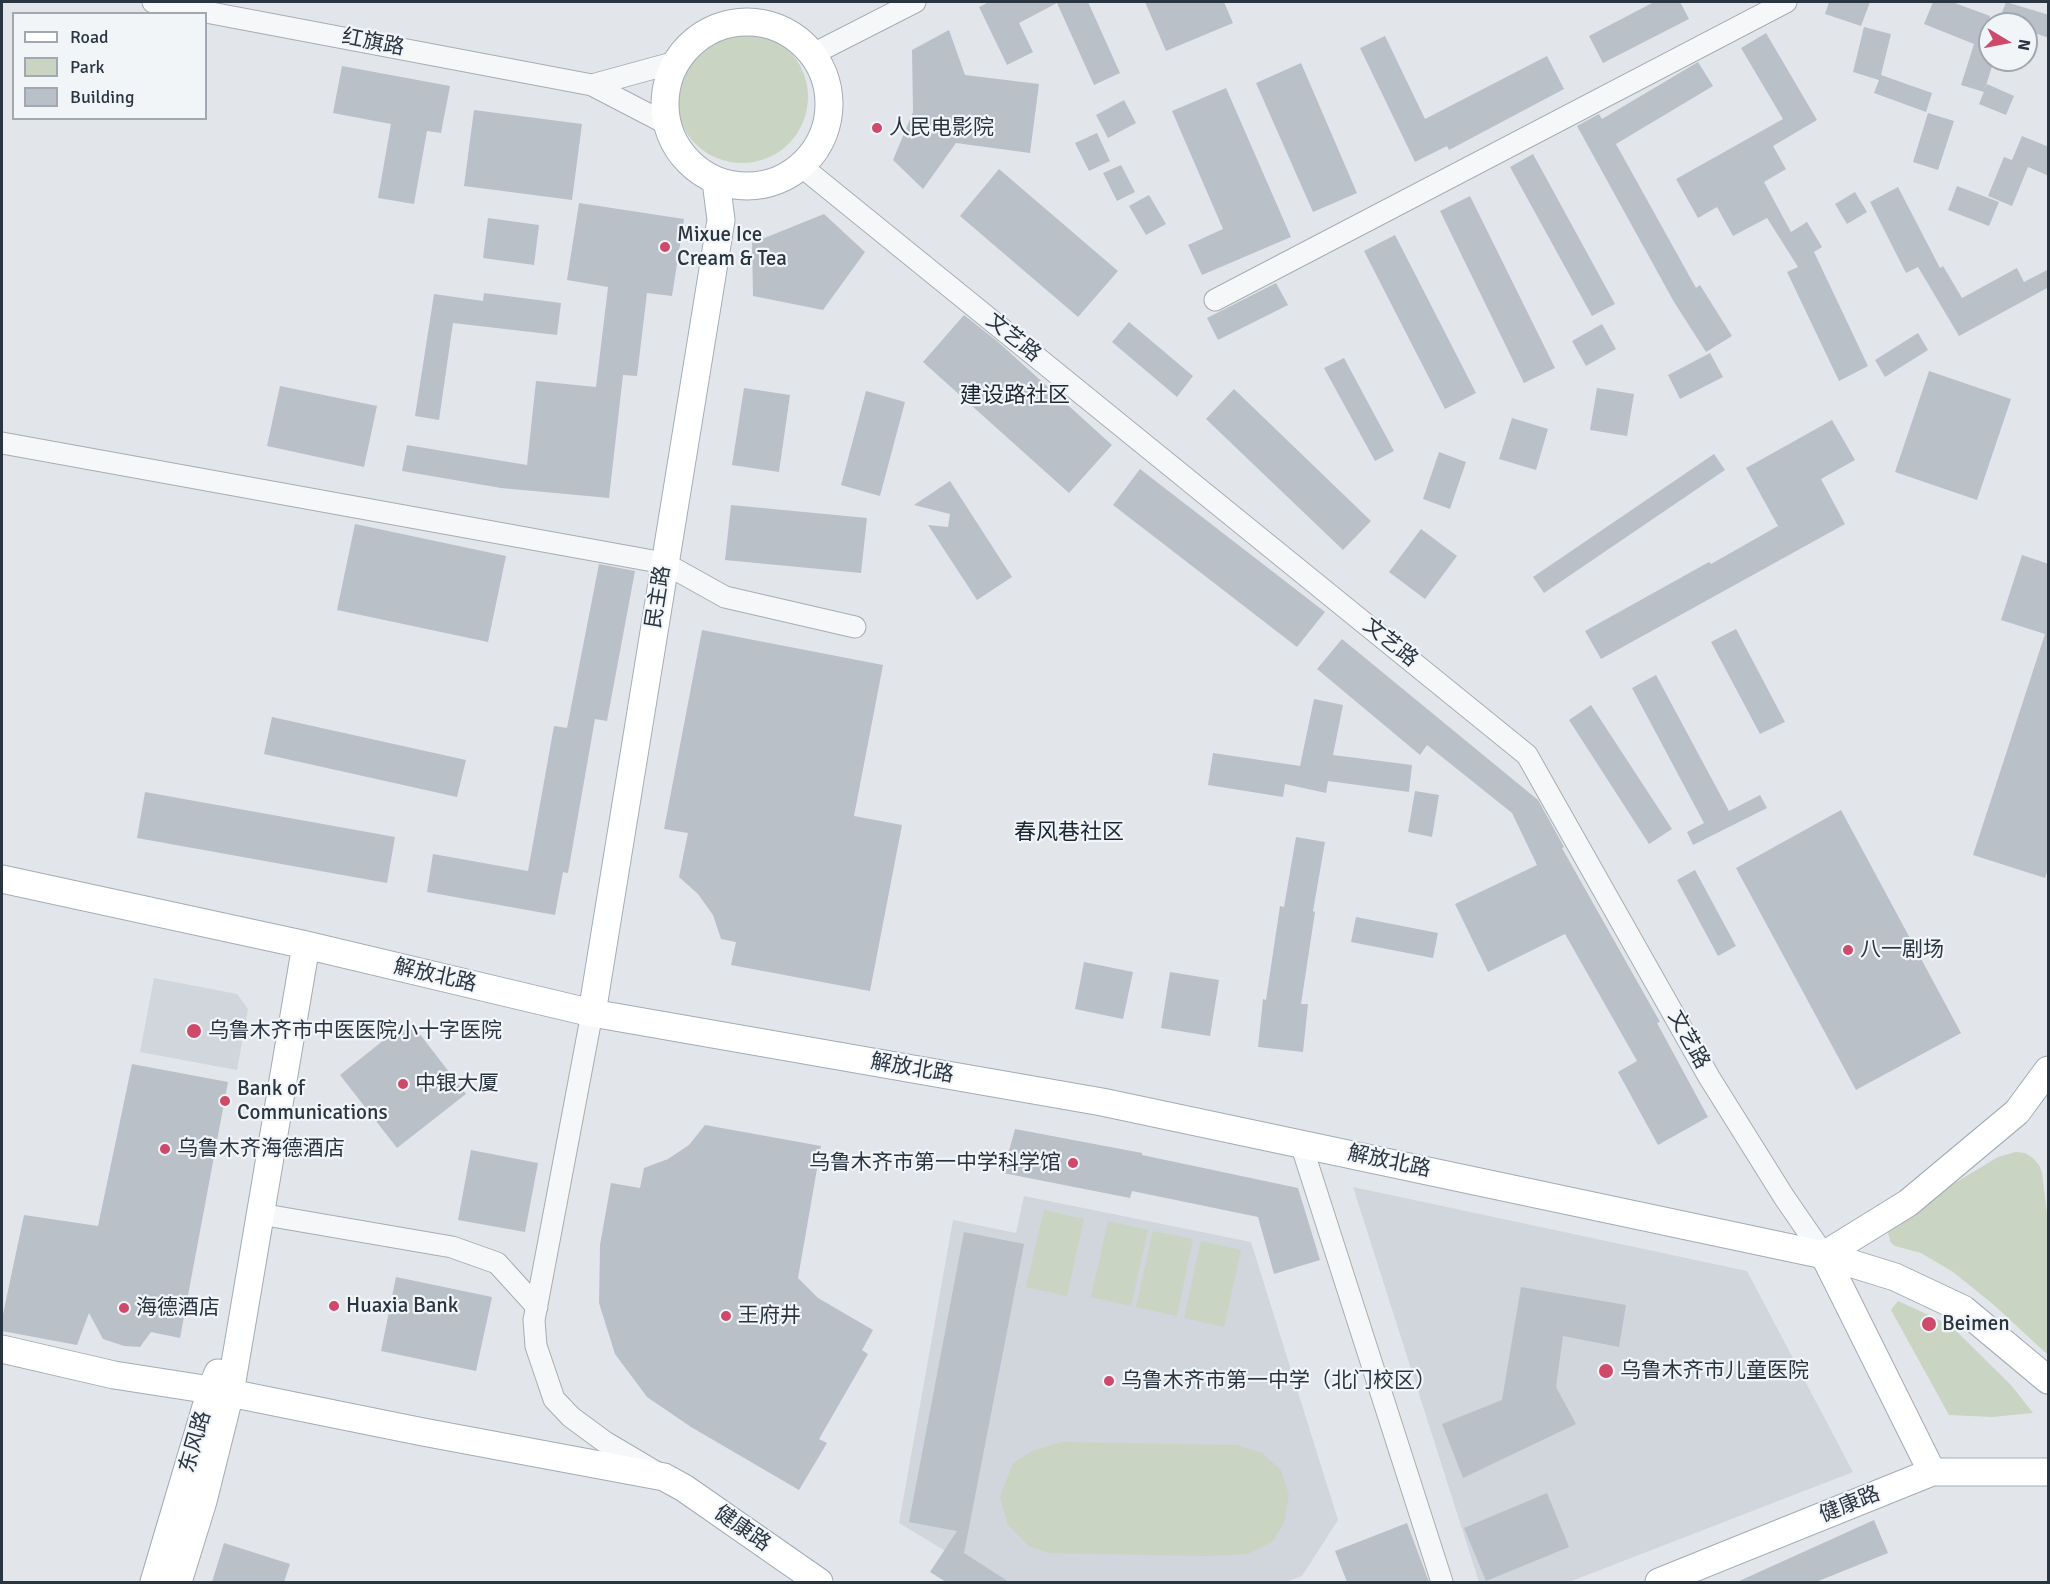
<!DOCTYPE html>
<meta charset="utf-8">
<style>
body{margin:0}
#map{position:relative;width:2050px;height:1584px;overflow:hidden;background:#e2e6ea;font-family:Signika,sans-serif}
canvas{display:block}
.frame{position:absolute;inset:0;border:3px solid #2a3542;pointer-events:none}
.legend{position:absolute;left:12px;top:12px;width:195px;height:108px;box-sizing:border-box;background:#f2f5f8;border:2px solid #a2a8af;margin:0;padding:8px 10px;list-style:none;font-size:18px;color:#2a3542}
.legend li{display:flex;align-items:center;gap:12px;height:30px}
.legend b{width:30px;border:2px solid #a2a8af}
.north{position:absolute;left:1978px;top:12px;width:60px;height:60px;box-sizing:border-box;background:#f2f5f8;border:2px solid #a2a8af;border-radius:50%;rotate:100deg;font-size:16px;font-weight:700;line-height:24px;text-align:center;color:#2a3542}
.north::after{content:'';display:block;margin:auto;width:21px;height:27px;background:#ce496a;clip-path:polygon(50% 0,100% 100%,50% 72%,0 100%)}
</style>
<div id="map">
<canvas width="2050" height="1584"></canvas>
<div class="frame"></div>
<ul class="legend">
<li><b style="height:8px;background:#fff"></b>Road</li>
<li><b style="height:16px;background:#c9d4c3"></b>Park</li>
<li><b style="height:16px;background:#b9c0c7"></b>Building</li>
</ul>
<div class="north">N</div>
</div>
<script>
const c = document.querySelector('canvas').getContext('2d');
c.lineJoin = 'round';
function fill(path, color) {
  c.fillStyle = color;
  c.fill(path, 'evenodd');
}
function poly(rows) {
  const path = new Path2D();
  for (const r of rows) {
    if (r.length === 3) {
      path.moveTo(r[0] + r[2], r[1]);
      path.arc(r[0], r[1], r[2], 0, 2 * Math.PI);
      continue;
    }
    path.moveTo(r[0], r[1]);
    for (let i = 2; i < r.length; i += 2) path.lineTo(r[i], r[i + 1]);
  }
  return path;
}
function stroke(path, color, width, dash) {
  c.strokeStyle = color;
  c.lineWidth = width;
  c.lineCap = dash ? 'butt' : 'round';
  c.setLineDash(dash || []);
  c.stroke(path);
}
function label(font, color, halo, rows, align = 'center') {
  c.font = font + ' Signika,"Noto Sans SC",sans-serif';
  c.lineWidth = 4.5;
  c.setLineDash([]);
  c.textBaseline = 'middle';
  c.strokeStyle = halo;
  c.fillStyle = color;
  for (const [text, x, y, turn = 0] of rows) {
    c.save();
    c.translate(x, y);
    c.rotate((+turn || 0) * Math.PI / 180);
    c.textAlign = isNaN(turn) ? turn : align;
    if (halo) c.strokeText(text, 0, 0);
    c.fillText(text, 0, 0);
    c.restore();
  }
}
const built = poly([
 [154,978,237,994,248,1009,237,1070,140,1052],
 [1353,1187,1747,1271,1853,1472,1569,1582,1479,1582],
 [1024,1196,1251,1242,1338,1520,1302,1576,1286,1582,997,1582,899,1523,953,1220,1016,1233]
]);
const green = poly([
 [742,97,66],
 [2016,1152,2025,1153,2033,1158,2039,1165,2042,1173,2048,1222,2048,1355,1994,1305,1953,1272,1921,1253,1895,1246,1891,1243,1888,1233,1888,1228,1895,1219,1998,1157],
 [1044,1210,1084,1219,1067,1296,1026,1287],
 [1108,1221,1148,1230,1131,1306,1091,1297],
 [1153,1231,1193,1239,1177,1316,1136,1307],
 [1201,1241,1241,1250,1224,1327,1184,1318],
 [1898,1301,1950,1325,2011,1385,2033,1413,1992,1417,1949,1415,1891,1310],
 [1062,1442,1237,1445,1262,1453,1281,1470,1289,1495,1284,1523,1272,1542,1248,1554,1207,1556,1049,1553,1029,1546,1008,1525,1000,1497,1013,1463,1032,1451]
]);
const building = poly([
 [989,2,1088,2,1120,73,1094,85,1057,3,1019,23,1033,52,1007,65,979,7],
 [1145,2,1224,2,1233,23,1166,51],
 [1654,2,1680,2,1689,19,1603,63,1589,36],
 [1829,2,1870,2,1861,26,1825,14],
 [1933,2,1952,2,1990,16,1990,60,1994,60,1984,92,1961,85,1974,44,1924,24],
 [2006,2,2049,15,2049,38,2026,30,2026,24,2010,24,1999,20],
 [1864,27,1891,34,1881,75,1932,93,1926,112,1874,93,1879,80,1853,72],
 [949,30,965,75,1039,84,1030,153,956,143,923,189,893,160,913,112,912,50],
 [1766,33,1817,120,1773,146,1786,169,1764,182,1791,232,1807,222,1822,247,1814,252,1868,366,1839,381,1787,272,1798,267,1767,218,1733,236,1717,207,1698,218,1676,179,1783,119,1741,48],
 [1385,36,1425,119,1547,56,1564,89,1449,150,1447,146,1415,162,1360,48],
 [1698,62,1713,86,1616,144,1696,288,1700,285,1732,336,1706,352,1674,302,1577,126,1599,114,1602,119],
 [1301,63,1357,193,1313,212,1256,83],
 [342,66,450,86,441,133,427,131,414,204,378,198,391,124,333,113],
 [1987,84,2014,96,2006,115,1979,104],
 [1226,88,1291,237,1202,275,1188,245,1223,229,1172,111],
 [1124,100,1136,123,1108,138,1096,115],
 [474,110,582,124,572,200,464,186],
 [1928,113,1954,121,1938,170,1913,162],
 [1097,133,1110,161,1089,171,1075,143],
 [2022,136,2049,147,2049,176,2028,167,2012,206,1988,196,2004,157,2012,160],
 [1533,154,1615,304,1592,316,1510,167],
 [1121,165,1135,192,1117,201,1103,173],
 [999,169,1118,271,1078,317,960,216],
 [1957,186,1999,202,1989,226,1948,210],
 [1898,187,1940,268,1943,266,1962,298,2017,268,2024,282,2049,269,2049,287,1959,336,1918,267,1906,273,1870,202],
 [1855,192,1867,212,1847,224,1835,204],
 [1149,195,1166,224,1146,235,1129,206],
 [1470,196,1555,368,1524,383,1440,211],
 [579,203,684,219,672,296,647,293,637,376,623,375,609,498,501,488,402,471,407,445,527,465,536,381,596,387,608,287,567,280],
 [824,214,865,252,823,310,753,296,752,243],
 [488,218,539,225,534,265,483,258],
 [1395,235,1476,393,1445,409,1364,251],
 [1276,283,1288,305,1218,340,1207,318],
 [484,293,561,303,557,335,453,323,439,420,415,416,434,294,483,301],
 [964,315,997,341,1112,445,1069,493,923,362],
 [1129,322,1193,376,1177,397,1112,342],
 [1602,324,1616,349,1586,366,1572,341],
 [1918,333,1928,350,1885,377,1875,360],
 [1710,353,1723,377,1680,399,1668,375],
 [1344,358,1394,451,1375,461,1324,368],
 [1929,371,2011,399,1977,500,1895,472],
 [280,386,377,406,364,467,267,446],
 [744,388,790,395,779,472,732,465],
 [1597,388,1634,394,1627,436,1590,430],
 [1234,389,1371,521,1343,550,1206,419],
 [866,391,905,402,880,496,841,485],
 [1512,418,1548,429,1536,470,1499,459],
 [1832,420,1855,460,1821,479,1845,524,1601,659,1585,631,1709,562,1711,564,1778,526,1746,468],
 [1439,452,1466,462,1450,509,1423,499],
 [1714,454,1725,470,1544,593,1533,577],
 [1140,469,1325,612,1297,647,1113,505],
 [950,481,1012,577,977,600,928,525,948,527,950,514,914,505],
 [731,505,867,518,861,573,725,560],
 [355,524,506,556,488,642,337,610],
 [1421,529,1457,556,1425,599,1389,572],
 [2022,555,2049,564,2049,867,2045,878,1973,855,2045,634,2001,620],
 [599,564,635,571,607,721,595,719,568,873,563,872,555,915,427,892,433,854,528,871,554,726,567,728],
 [1736,629,1785,722,1760,734,1711,642],
 [702,630,883,665,854,816,902,825,870,991,731,965,736,942,721,939,713,915,698,894,679,877,688,833,664,829],
 [1342,639,1538,800,1564,847,1562,848,1660,1022,1657,1023,1708,1117,1658,1145,1618,1072,1637,1061,1565,934,1488,972,1455,904,1537,865,1512,813,1427,745,1420,755,1317,669],
 [1656,675,1729,811,1760,795,1767,808,1693,845,1687,832,1704,823,1632,688],
 [1314,699,1343,705,1333,755,1412,765,1409,792,1328,781,1326,793,1285,784,1283,797,1208,785,1213,753,1300,766],
 [1591,705,1672,829,1649,844,1569,720],
 [272,717,466,760,457,797,264,754],
 [1415,791,1439,795,1432,837,1408,832],
 [145,792,395,837,387,883,137,838],
 [1841,810,1961,1033,1856,1090,1736,868],
 [1296,837,1325,842,1313,911,1315,912,1301,1004,1308,1004,1303,1052,1258,1047,1263,999,1266,1000,1280,906,1284,907],
 [1695,870,1736,946,1718,956,1677,880],
 [1356,917,1438,933,1433,958,1351,942],
 [1084,962,1133,972,1123,1019,1075,1009],
 [1170,972,1219,980,1210,1036,1161,1028],
 [409,1020,466,1094,397,1148,340,1075],
 [132,1064,228,1082,180,1338,151,1332,140,1347,124,1346,103,1339,89,1313,77,1345,2,1331,2,1319,24,1215,98,1226],
 [705,1125,821,1146,798,1278,818,1298,873,1330,862,1350,868,1354,819,1439,827,1443,799,1490,691,1427,647,1397,615,1354,599,1303,600,1245,611,1183,640,1188,644,1168,668,1159,689,1145],
 [1015,1129,1142,1153,1142,1155,1298,1188,1320,1260,1274,1274,1258,1217,1132,1191,1130,1198,1003,1173],
 [471,1150,538,1163,525,1232,458,1220],
 [964,1232,1024,1244,964,1553,1009,1582,946,1582,930,1572,957,1531,909,1522],
 [396,1277,492,1297,476,1371,381,1351],
 [1521,1287,1626,1305,1619,1347,1563,1336,1556,1387,1576,1424,1463,1478,1442,1424,1502,1400],
 [1547,1493,1569,1547,1486,1581,1464,1528],
 [1874,1520,1888,1553,1816,1582,1737,1582],
 [1407,1523,1429,1582,1347,1582,1335,1551],
 [224,1543,290,1564,284,1582,212,1582]
]);
const minor = poly([
 [153,2,592,85,667,124],
 [813,54,915,2],
 [592,85,676,62],
 [801,166,1527,755,1709,1077,1784,1197,1824,1255],
 [1215,300,1786,2],
 [2,443,664,563,725,597,855,627],
 [592,1013,534,1320,536,1346,554,1399,571,1417,605,1442,654,1471],
 [1301,1144,1442,1582],
 [260,1214,452,1247,497,1263,537,1307]
]);
const major = poly([
 [747,104,82],
 [2,879,306,945,592,1013,1102,1102,1824,1255,1895,1277,1963,1309,2048,1380],
 [592,1013,721,220,716,181],
 [1824,1255,1908,1203,2017,1112,2048,1070],
 [1824,1255,1932,1472],
 [2,1349,114,1375,230,1393,423,1432,664,1477,684,1488,819,1582],
 [154,1582,211,1390,218,1373],
 [178,1582,203,1501,230,1393,306,945],
 [1659,1582,1932,1472,2048,1472]
]);
const markers = [
 [877,128,6,"#ce496a"],
 [665,247,6,"#ce496a"],
 [1848,950,6,"#ce496a"],
 [194,1031,8,"#ce496a"],
 [403,1084,6,"#ce496a"],
 [225,1101,6,"#ce496a"],
 [165,1149,6,"#ce496a"],
 [1073,1163,6,"#ce496a"],
 [334,1306,6,"#ce496a"],
 [124,1308,6,"#ce496a"],
 [726,1316,6,"#ce496a"],
 [1929,1324,8,"#ce496a"],
 [1606,1371,8,"#ce496a"],
 [1109,1381,6,"#ce496a"]
];
const streetNames = [
 ["红旗路",373,43,11],
 ["文艺路",1013,338,39],
 ["民主路",659,597,-81],
 ["文艺路",1390,643,39],
 ["解放北路",435,976,13],
 ["文艺路",1688,1040,61],
 ["解放北路",912,1069,10],
 ["解放北路",1389,1162,12],
 ["东风路",196,1442,-74],
 ["健康路",1850,1505,-22],
 ["健康路",742,1529,35]
];
const poiNames = [
 ["人民电影院",889,128],
 ["Mixue Ice",677,235],
 ["Cream & Tea",677,259],
 ["八一剧场",1860,950],
 ["乌鲁木齐市中医医院小十字医院",208,1031],
 ["中银大厦",415,1084],
 ["Bank of",237,1089],
 ["Communications",237,1113],
 ["乌鲁木齐海德酒店",177,1149],
 ["乌鲁木齐市第一中学科学馆",1061,1163,"right"],
 ["Huaxia Bank",346,1306],
 ["海德酒店",136,1308],
 ["王府井",738,1316],
 ["Beimen",1942,1324],
 ["乌鲁木齐市儿童医院",1620,1371],
 ["乌鲁木齐市第一中学（北门校区）",1121,1381]
];
const neighbourhoodNames = [
 ["建设路社区",1015,396],
 ["春风巷社区",1069,833]
];
fill(built, '#d0d6dc');
fill(green, '#c9d4c3');
fill(building, '#b9c0c7');
stroke(minor, '#a7adb4', 23);
stroke(major, '#a1acb6', 29);
stroke(minor, '#f5f7f9', 21);
stroke(major, '#fff', 27);
for (const [x, y, r, color] of markers) {
  const dot = new Path2D();
  dot.arc(x, y, r, 0, 2 * Math.PI);
  c.fillStyle = color;
  c.fill(dot);
  stroke(dot, '#f2f5f8', 2);
}
label('21px', '#2a3542', '#f2f5f8', streetNames);
label('21px', '#2a3542', '#f2f5f8', poiNames, 'left');
label('22px', '#1c2633', '#f2f5f8', neighbourhoodNames);
</script>
